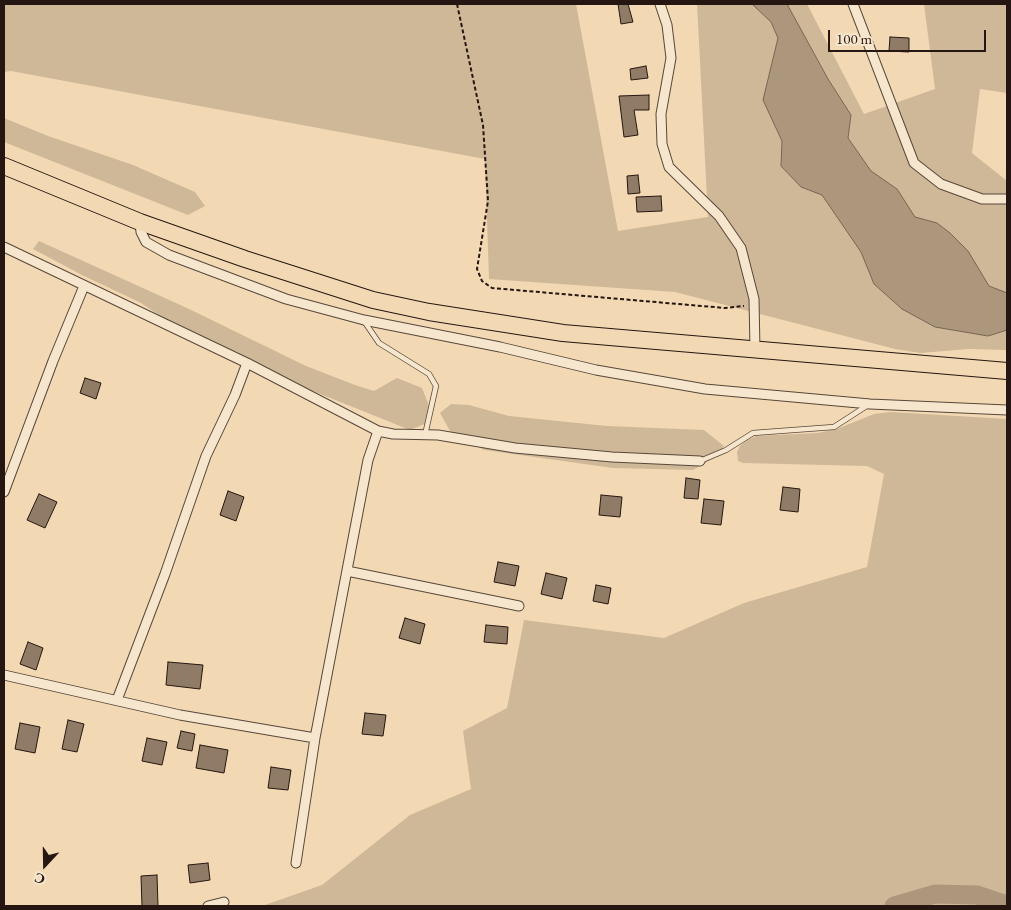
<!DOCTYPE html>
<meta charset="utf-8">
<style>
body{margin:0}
#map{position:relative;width:1011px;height:910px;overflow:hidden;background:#f2d9b4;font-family:"EB Garamond",serif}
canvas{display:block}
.frame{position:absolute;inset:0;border:5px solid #251611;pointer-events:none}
.north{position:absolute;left:20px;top:840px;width:50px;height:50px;-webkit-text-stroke:4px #f7e6ce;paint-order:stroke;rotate:201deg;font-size:14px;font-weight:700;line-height:20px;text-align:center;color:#251611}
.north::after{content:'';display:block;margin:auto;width:18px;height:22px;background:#251611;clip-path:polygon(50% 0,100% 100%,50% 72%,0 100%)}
.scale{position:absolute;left:828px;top:30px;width:158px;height:22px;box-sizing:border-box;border:2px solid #251611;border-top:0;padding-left:6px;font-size:15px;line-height:18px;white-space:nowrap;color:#251611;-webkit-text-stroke:4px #f7e6ce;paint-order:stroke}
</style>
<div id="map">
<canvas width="1011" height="910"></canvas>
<div class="frame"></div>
<div class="north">С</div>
<div class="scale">100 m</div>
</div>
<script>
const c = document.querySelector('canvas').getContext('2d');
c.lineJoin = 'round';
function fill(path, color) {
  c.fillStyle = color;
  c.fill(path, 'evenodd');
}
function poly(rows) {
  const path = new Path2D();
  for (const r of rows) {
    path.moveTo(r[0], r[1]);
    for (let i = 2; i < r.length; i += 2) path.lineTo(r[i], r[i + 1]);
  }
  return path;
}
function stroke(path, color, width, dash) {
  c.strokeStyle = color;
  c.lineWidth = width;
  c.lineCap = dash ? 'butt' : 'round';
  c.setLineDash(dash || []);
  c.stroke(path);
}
const green = poly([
 [4,4,576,4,618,231,708,217,697,4,752,4,771,22,778,38,763,100,782,141,781,166,801,187,822,195,861,252,874,284,902,309,935,327,988,336,1007,330,1007,350,969,349,920,353,895,349,675,292,489,279,485,159,11,71,4,72],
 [787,4,807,4,864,114,935,89,924,4,1007,4,1007,93,980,89,972,153,1007,181,1007,293,989,286,968,251,937,223,915,217,897,189,871,171,848,138,851,115,828,79],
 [4,118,48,136,133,165,195,192,205,206,188,215,4,142],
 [39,241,187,308,306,366,355,385,374,391,397,378,422,388,429,406,429,422,410,430,293,383,190,336,141,303,82,275,33,249],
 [451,404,469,405,509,416,607,426,704,430,724,446,712,459,693,470,613,468,484,450,450,431,440,413],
 [891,412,1007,419,1007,906,262,906,322,885,410,815,471,789,463,731,507,708,524,620,664,638,744,603,867,567,884,474,867,466,743,463,738,461,737,452,740,446,747,440,756,436,818,433,837,429,874,414]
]);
const water = poly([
 [752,4,787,4,828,79,851,115,848,138,871,171,897,189,915,217,937,223,950,233,968,251,989,286,1007,293,1007,330,988,336,935,327,902,309,874,284,861,252,822,195,801,187,781,166,782,141,763,100,778,38,771,22,752,4]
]);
const river = poly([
 [894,906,935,894,977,895,1007,905]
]);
const building = poly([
 [618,4,628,4,633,22,621,24,618,4],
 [890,37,909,38,909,52,889,51,890,37],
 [646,66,648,78,631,80,630,69,646,66],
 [649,95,649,110,634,110,638,135,624,137,619,96,649,95],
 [638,175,640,193,628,194,627,176,638,175],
 [661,196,662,211,637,212,636,197,661,196],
 [85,378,101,383,96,399,80,393,85,378],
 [686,478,700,480,698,499,684,498,686,478],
 [783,487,800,489,798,512,780,510,783,487],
 [228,491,244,497,236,521,220,515,228,491],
 [39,494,57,502,45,528,27,520,39,494],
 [601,495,622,497,620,517,599,515,601,495],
 [704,499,724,501,721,525,701,523,704,499],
 [498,562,519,566,515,586,494,582,498,562],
 [546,573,567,578,562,599,541,594,546,573],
 [596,585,611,588,608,604,593,601,596,585],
 [405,618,425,624,420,644,399,638,405,618],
 [486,625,508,627,507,644,484,642,486,625],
 [28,642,43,648,36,670,20,664,28,642],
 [168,662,203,665,200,689,166,685,168,662],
 [365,713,386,715,383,736,362,734,365,713],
 [68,720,84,724,77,752,62,749,68,720],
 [20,723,40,727,35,753,15,749,20,723],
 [181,731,195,734,192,751,177,748,181,731],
 [147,738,167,742,162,765,142,761,147,738],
 [200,745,228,750,224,773,196,768,200,745],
 [271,767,291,770,288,790,268,788,271,767],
 [208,863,210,880,190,883,188,865,208,863],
 [157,875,158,906,142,906,141,876,157,875]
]);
const path = poly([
 [457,4,483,125,488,201,477,269,482,281,492,288,725,308,744,306]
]);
const lane = poly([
 [364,321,379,343,429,374,436,386,425,435],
 [700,461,726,450,753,433,834,427,868,405]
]);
const street = poly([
 [660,4,667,25,671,58,661,114,662,144,669,167,719,216,741,248,754,299,755,350],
 [853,4,914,163,941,184,982,199,1007,199],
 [140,222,141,232,146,242,169,255,286,299,364,320,500,347,596,370,705,389,870,404,1007,410],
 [4,247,247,363,378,431],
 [4,492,53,361,84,286],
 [347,571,519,606],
 [4,675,180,715,315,738],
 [117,700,165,574,206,456,235,395,247,363],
 [296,863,315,738,368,460,378,431,393,434,438,435,515,448,612,457,700,461],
 [208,906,224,902]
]);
const highway = poly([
 [4,166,140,222,245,259,373,300,429,312,563,333,1007,371]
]);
fill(green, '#cfb898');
fill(water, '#ac977d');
stroke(water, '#766352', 1);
stroke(river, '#ac977d', 19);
fill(building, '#907b66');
stroke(building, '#251611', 1);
stroke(lane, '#58473a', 6);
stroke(street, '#58473a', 11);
stroke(highway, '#251611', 18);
stroke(path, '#251611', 2, [4, 2.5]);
stroke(lane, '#f7e6ce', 4.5);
stroke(street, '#f7e6ce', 9);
stroke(highway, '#f2d9b4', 16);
</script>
